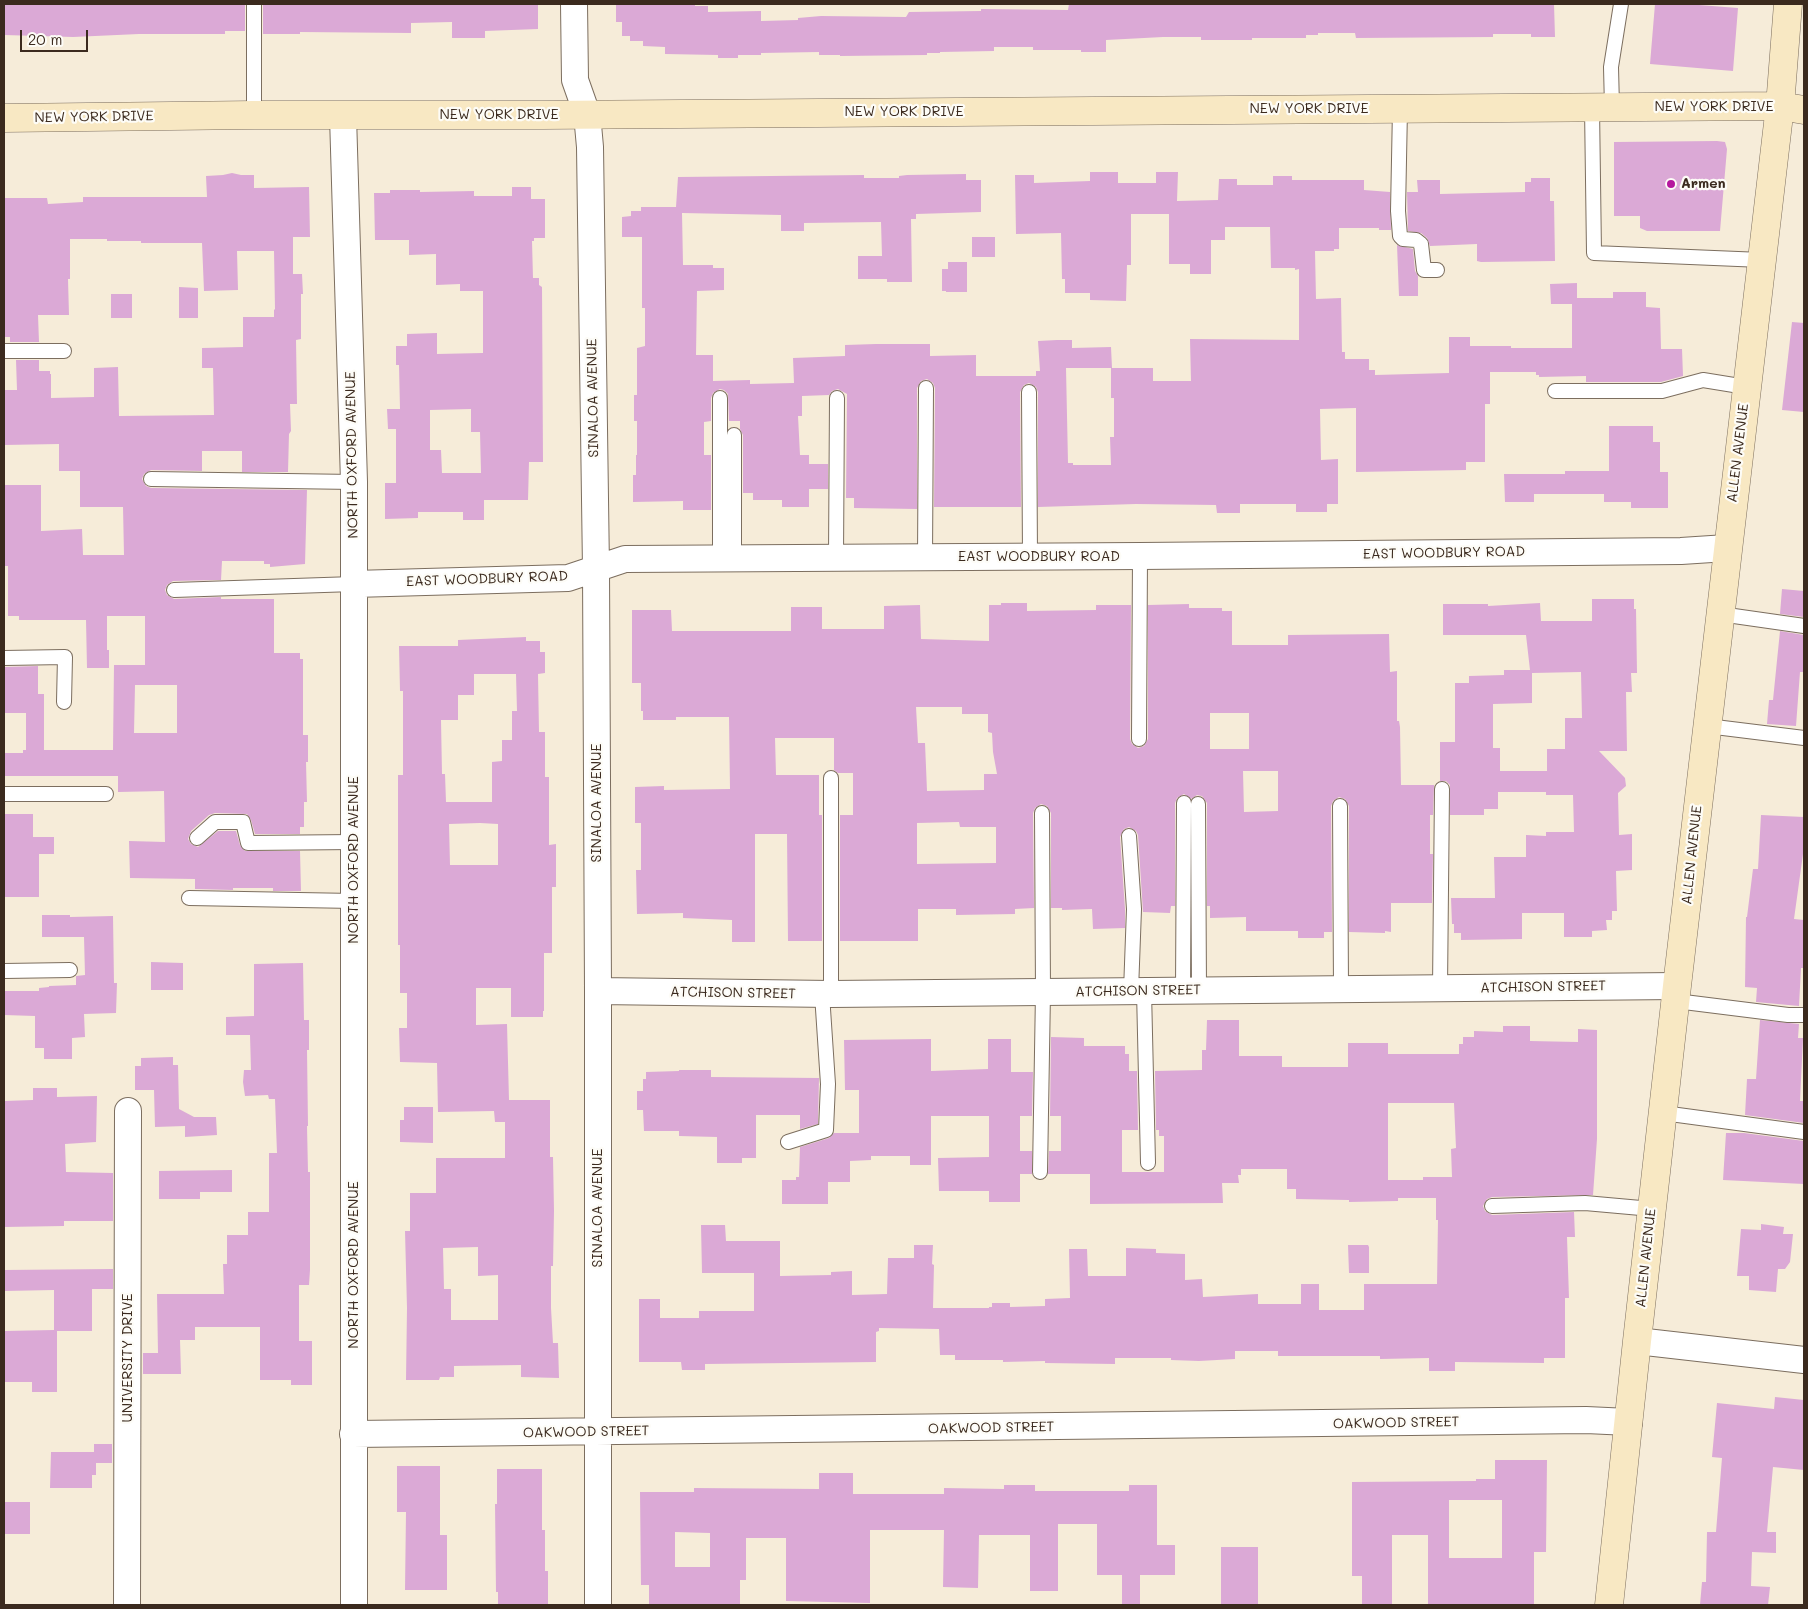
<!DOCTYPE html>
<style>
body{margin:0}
#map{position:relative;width:1808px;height:1609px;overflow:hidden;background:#f6ecd9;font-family:Mali,sans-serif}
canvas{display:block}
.frame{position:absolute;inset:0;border:5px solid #3b2a1e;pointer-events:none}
.scale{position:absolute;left:20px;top:30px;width:68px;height:22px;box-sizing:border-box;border:2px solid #3b2a1e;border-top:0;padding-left:6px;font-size:15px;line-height:18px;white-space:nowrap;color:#3b2a1e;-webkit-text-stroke:4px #fdfcf7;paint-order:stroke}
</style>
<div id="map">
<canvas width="1808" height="1609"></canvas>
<div class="frame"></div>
<div class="scale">20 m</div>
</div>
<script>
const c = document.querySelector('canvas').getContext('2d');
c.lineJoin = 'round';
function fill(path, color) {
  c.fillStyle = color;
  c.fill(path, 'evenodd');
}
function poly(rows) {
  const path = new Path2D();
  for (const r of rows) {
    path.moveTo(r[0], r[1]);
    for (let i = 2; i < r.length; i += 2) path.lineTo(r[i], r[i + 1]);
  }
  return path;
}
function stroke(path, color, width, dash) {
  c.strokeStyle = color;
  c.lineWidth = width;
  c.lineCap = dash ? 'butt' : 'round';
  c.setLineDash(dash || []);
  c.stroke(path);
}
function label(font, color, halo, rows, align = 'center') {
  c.font = font + ' Mali,sans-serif';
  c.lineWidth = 4.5;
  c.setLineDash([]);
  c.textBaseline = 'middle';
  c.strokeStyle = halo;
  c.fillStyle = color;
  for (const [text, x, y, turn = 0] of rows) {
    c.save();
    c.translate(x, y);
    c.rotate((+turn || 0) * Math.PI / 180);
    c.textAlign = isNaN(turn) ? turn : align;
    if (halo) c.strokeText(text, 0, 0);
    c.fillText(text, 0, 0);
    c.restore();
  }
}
const building = poly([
 [4,4,245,4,245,31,225,31,225,34,139,34,73,37,4,35],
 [263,4,538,4,538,29,485,31,485,38,452,38,452,22,411,23,411,33,300,32,300,34,263,34],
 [616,4,695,4,695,6,708,6,708,12,761,11,761,21,798,20,798,18,821,16,906,17,909,12,981,11,981,9,1068,10,1069,4,1554,4,1555,37,1531,37,1531,34,1493,34,1493,37,1356,38,1355,33,1318,33,1318,35,1306,35,1306,38,1252,38,1252,40,1201,40,1201,37,1163,37,1106,40,1106,52,1081,52,1081,50,1033,50,1033,47,994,47,994,51,940,52,940,53,927,53,927,55,840,56,840,55,819,55,819,52,761,53,761,55,738,55,738,58,718,58,718,55,665,54,665,47,643,46,643,41,630,41,630,36,622,36,622,22,616,22],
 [1655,4,1686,4,1738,8,1733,71,1650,64],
 [1717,141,1725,142,1727,149,1720,231,1647,231,1640,228,1640,216,1614,216,1614,142],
 [1090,172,1118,172,1118,183,1156,183,1156,172,1178,172,1177,201,1218,200,1219,179,1237,179,1237,185,1273,185,1273,176,1292,176,1292,180,1364,180,1364,190,1390,192,1391,230,1379,230,1379,228,1339,228,1339,249,1334,249,1334,251,1315,251,1316,299,1341,298,1342,352,1345,352,1345,359,1369,359,1369,370,1375,370,1375,375,1449,373,1449,337,1470,337,1470,346,1511,346,1511,348,1572,348,1572,304,1551,304,1550,284,1577,283,1577,298,1613,298,1613,292,1646,292,1646,307,1660,308,1661,349,1682,349,1683,376,1661,382,1586,382,1586,376,1539,377,1539,375,1536,375,1536,372,1490,372,1490,404,1485,404,1485,462,1466,462,1466,470,1356,472,1356,408,1320,409,1321,460,1338,459,1338,504,1327,504,1327,512,1296,512,1296,504,1240,504,1240,513,1217,513,1216,505,1136,504,1038,507,1038,392,1036,387,1029,383,1024,385,1020,392,1021,507,934,507,935,388,933,383,927,379,921,381,917,388,917,509,854,508,854,498,846,498,847,394,838,389,832,391,829,395,802,396,802,416,798,416,800,455,809,455,809,464,828,464,828,489,809,489,809,507,782,507,782,500,753,500,753,493,743,493,743,435,740,429,740,421,729,421,728,394,724,390,720,389,713,393,711,398,711,421,704,422,704,455,711,455,711,510,683,510,683,501,633,502,633,475,636,475,636,455,637,455,637,421,634,421,634,395,637,395,637,348,645,346,645,308,642,308,642,237,622,237,622,217,631,216,631,211,641,211,641,207,676,207,678,177,864,175,864,178,899,178,899,176,907,175,966,174,966,180,981,180,981,212,916,214,916,219,911,219,912,282,887,282,887,279,858,279,858,256,882,256,881,222,804,223,804,231,781,231,781,215,682,213,683,265,713,265,713,268,724,268,724,290,697,291,696,355,713,355,713,381,750,380,750,384,794,383,793,358,845,356,845,345,876,344,930,344,930,356,976,355,976,376,1036,376,1036,371,1040,371,1038,341,1057,340,1072,340,1072,348,1111,347,1112,368,1153,368,1153,381,1191,381,1190,339,1299,340,1299,269,1295,270,1295,268,1271,268,1270,227,1225,227,1225,240,1211,240,1211,274,1190,274,1190,264,1169,264,1169,214,1131,214,1131,265,1127,265,1126,301,1090,300,1090,293,1065,293,1065,279,1062,279,1061,233,1016,234,1015,175,1034,175,1034,183,1090,181],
 [1066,368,1111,368,1111,398,1114,398,1114,437,1110,437,1111,465,1073,465,1073,463,1068,463],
 [232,173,241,175,254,175,254,188,309,187,310,237,293,237,293,274,302,274,303,294,301,294,301,339,296,340,297,404,290,404,291,431,289,434,288,472,242,472,242,451,202,451,202,471,151,470,144,474,142,479,146,486,151,488,307,490,305,564,270,567,270,564,264,564,264,561,222,561,221,580,173,581,167,585,165,590,167,595,174,599,221,597,221,599,274,599,274,653,300,653,300,659,303,659,303,735,308,735,308,762,306,762,307,802,304,802,304,827,300,827,300,834,255,834,251,820,247,814,215,813,209,815,191,831,188,839,191,844,198,847,218,831,236,831,240,845,245,851,300,851,301,891,273,891,273,888,233,888,233,890,195,889,195,879,130,878,129,841,165,842,164,791,118,792,118,776,4,776,4,753,23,753,23,750,26,750,26,713,4,713,4,667,38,666,38,694,44,694,44,750,113,750,114,665,145,665,145,616,107,616,107,650,109,650,109,668,87,668,86,620,19,620,19,616,8,616,8,566,4,566,4,485,41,485,41,531,82,529,83,555,124,555,123,507,80,507,80,471,59,471,59,444,4,445,4,390,17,390,16,360,39,360,39,371,50,371,50,374,51,374,51,398,94,397,94,368,118,367,119,416,214,415,213,368,202,368,202,348,243,347,243,317,274,317,274,310,275,309,274,251,237,251,238,290,204,291,202,243,141,243,141,241,107,241,107,239,70,239,70,279,68,279,69,315,38,315,39,342,10,342,10,337,4,337,4,198,47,198,48,204,83,202,83,197,207,197,206,176,223,175],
 [135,685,177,685,177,733,134,733],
 [1531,178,1550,178,1550,201,1554,201,1555,261,1481,262,1477,261,1477,244,1430,246,1427,238,1421,233,1408,231,1407,192,1418,192,1417,180,1440,180,1440,194,1525,192,1525,182,1531,182],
 [512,187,531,187,531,199,545,199,545,238,534,238,534,241,532,241,533,278,539,278,539,285,542,287,543,462,529,462,528,500,484,500,484,520,463,520,463,512,418,512,418,518,385,519,385,483,396,483,396,429,388,429,387,409,400,409,399,365,396,365,396,346,407,346,407,334,437,333,437,354,483,353,483,291,460,291,460,284,436,285,436,254,409,255,409,240,375,240,374,193,390,193,390,190,420,190,420,192,474,191,474,196,512,196],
 [471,409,471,432,480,432,481,473,442,473,441,450,430,450,430,410],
 [972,237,995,237,995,257,972,257],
 [1397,245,1413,249,1415,271,1418,276,1418,296,1399,296],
 [948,262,967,262,967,292,946,292,946,291,942,291,942,269,948,269],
 [179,287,198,288,198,318,179,318],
 [111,294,132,294,132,318,111,318],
 [1792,322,1804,323,1804,412,1782,410],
 [1609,426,1653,426,1653,442,1660,442,1660,472,1668,472,1668,508,1631,508,1631,502,1604,502,1604,494,1534,494,1534,502,1505,502,1504,474,1565,474,1565,471,1609,471],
 [1782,589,1804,591,1804,617,1780,614],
 [1592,599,1634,599,1634,609,1636,609,1637,673,1631,673,1632,692,1626,692,1627,751,1599,751,1625,778,1626,786,1618,793,1619,835,1632,834,1632,870,1616,871,1617,911,1612,911,1612,920,1606,920,1607,930,1592,931,1592,937,1564,937,1564,913,1522,913,1522,939,1461,940,1461,933,1454,933,1454,924,1452,924,1451,898,1495,898,1494,857,1526,857,1526,835,1546,836,1546,832,1574,832,1573,795,1546,795,1546,792,1498,792,1498,809,1484,809,1484,815,1450,815,1450,785,1446,781,1440,781,1440,742,1455,742,1455,683,1469,683,1469,676,1504,675,1504,670,1530,670,1526,635,1443,635,1443,604,1488,604,1488,606,1540,603,1541,621,1592,621],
 [1581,672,1582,718,1565,718,1565,749,1547,749,1547,771,1500,771,1500,748,1493,748,1493,704,1532,703,1532,673],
 [1001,603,1027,603,1027,611,1096,610,1096,605,1131,605,1130,739,1132,744,1138,748,1144,746,1148,739,1148,605,1189,604,1189,608,1222,608,1222,611,1232,611,1232,645,1288,645,1288,635,1389,634,1390,672,1397,671,1397,721,1399,721,1400,727,1401,785,1434,785,1433,815,1430,815,1430,854,1433,854,1432,903,1391,903,1391,932,1385,931,1385,933,1349,932,1349,806,1345,799,1339,797,1333,801,1331,806,1332,932,1324,932,1324,938,1298,938,1298,931,1246,931,1246,917,1210,918,1210,906,1207,906,1207,803,1202,796,1197,795,1191,799,1184,794,1177,798,1175,803,1175,906,1171,906,1170,913,1143,912,1138,835,1136,831,1129,827,1124,829,1120,837,1125,909,1125,928,1093,929,1092,909,1062,910,1062,908,1051,908,1051,813,1047,806,1041,804,1035,808,1033,813,1034,908,1015,909,1015,914,956,915,956,909,918,909,918,941,840,941,840,815,853,815,853,773,838,773,834,770,834,738,775,738,776,775,819,775,819,815,822,815,822,941,788,941,787,834,755,834,755,942,732,942,732,920,683,918,683,913,637,914,636,870,641,870,641,823,635,823,635,787,664,786,664,790,730,789,729,717,676,717,676,720,643,720,643,711,641,711,641,683,632,683,632,610,671,610,672,631,791,631,791,607,822,607,822,629,884,629,884,606,920,605,921,639,989,641,989,605,1001,605],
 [916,707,962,707,962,714,988,714,988,732,992,733,993,752,997,774,984,774,984,790,927,791,925,743,918,743],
 [1210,713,1249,713,1249,749,1210,749],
 [1243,771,1278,771,1278,811,1244,812],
 [959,822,960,827,996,827,996,863,917,864,917,823],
 [1780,631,1804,635,1804,672,1800,672,1796,726,1767,724,1769,700,1773,700],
 [526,637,526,641,540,641,540,652,545,652,545,673,538,674,539,732,545,732,545,777,549,777,549,845,556,844,556,887,552,887,552,953,544,953,544,1011,543,1011,543,1017,511,1017,511,988,476,988,476,1025,507,1024,509,1100,550,1100,550,1157,553,1157,554,1211,553,1266,551,1266,551,1308,553,1343,558,1343,559,1378,521,1377,521,1365,454,1366,454,1377,440,1377,439,1380,406,1380,407,1308,405,1231,410,1231,410,1193,436,1193,436,1158,505,1158,505,1122,495,1122,494,1111,438,1112,437,1063,400,1062,399,1028,407,1028,407,993,400,993,400,945,398,945,398,775,403,775,403,691,400,691,399,646,458,646,458,640],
 [474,674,516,674,517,711,512,711,512,740,502,740,502,761,492,762,492,802,446,802,445,774,442,774,441,720,458,720,458,695,474,695],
 [480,823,498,824,498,865,450,865,449,824],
 [478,1247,478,1276,498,1275,498,1320,451,1320,451,1289,444,1289,443,1248],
 [4,814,33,814,33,837,54,837,54,854,39,854,39,897,4,897],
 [1761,815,1804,817,1804,854,1803,854,1794,919,1804,920,1804,968,1801,968,1799,1006,1756,1002,1757,988,1745,987,1746,917,1747,917,1753,869,1758,869],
 [42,915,70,915,70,917,113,916,114,983,117,983,116,1013,84,1014,85,1037,72,1038,72,1059,44,1059,44,1048,35,1048,35,1016,4,1015,4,991,39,991,39,988,49,987,49,986,76,985,76,976,85,975,84,937,42,937],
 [151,962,183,963,183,990,151,990],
 [303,963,304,1020,309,1020,309,1050,307,1050,308,1126,307,1126,308,1172,310,1172,310,1270,309,1285,299,1285,299,1341,312,1341,312,1385,291,1385,291,1380,260,1380,260,1327,195,1327,195,1340,180,1340,181,1374,143,1374,143,1353,158,1353,157,1294,224,1294,223,1264,227,1264,227,1235,248,1235,248,1212,269,1212,269,1153,277,1153,275,1099,269,1099,268,1095,245,1096,243,1082,244,1070,251,1070,250,1035,226,1035,226,1017,254,1016,254,964],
 [1207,1020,1239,1020,1239,1056,1282,1056,1282,1067,1348,1067,1348,1043,1388,1043,1388,1054,1459,1054,1459,1044,1463,1044,1463,1037,1474,1037,1474,1031,1503,1032,1503,1026,1530,1026,1530,1041,1578,1042,1578,1029,1597,1030,1597,1139,1593,1195,1492,1197,1487,1199,1483,1206,1485,1211,1492,1215,1574,1212,1575,1237,1567,1237,1569,1298,1565,1298,1565,1358,1544,1358,1544,1363,1455,1362,1455,1371,1429,1371,1429,1358,1380,1359,1380,1356,1278,1356,1278,1351,1235,1351,1235,1359,1199,1361,1171,1360,1171,1358,1115,1358,1115,1364,1045,1363,1045,1361,1003,1362,1003,1360,955,1360,955,1355,940,1355,939,1329,879,1328,879,1331,876,1332,876,1362,705,1364,705,1370,682,1370,681,1362,639,1362,639,1299,660,1299,660,1318,699,1318,699,1311,754,1311,754,1273,702,1273,701,1225,725,1225,726,1241,780,1241,780,1276,831,1275,831,1272,852,1271,852,1295,887,1294,888,1258,914,1258,914,1245,933,1245,932,1264,934,1265,933,1308,989,1308,989,1307,992,1307,992,1303,1010,1303,1010,1307,1045,1306,1045,1299,1070,1298,1069,1249,1087,1249,1088,1276,1126,1276,1126,1248,1156,1249,1156,1253,1185,1254,1185,1280,1202,1279,1203,1297,1258,1294,1258,1304,1301,1304,1301,1284,1319,1284,1319,1310,1364,1310,1364,1284,1437,1284,1438,1220,1436,1220,1436,1198,1398,1198,1398,1201,1349,1202,1349,1200,1296,1199,1296,1189,1287,1189,1287,1169,1241,1169,1241,1175,1238,1175,1239,1183,1222,1183,1223,1203,1090,1204,1090,1174,1048,1174,1049,1151,1061,1151,1061,1116,1050,1116,1051,1037,1084,1038,1084,1046,1125,1046,1125,1054,1129,1054,1129,1071,1137,1071,1138,1130,1122,1130,1122,1172,1164,1172,1164,1136,1159,1136,1159,1130,1156,1130,1155,1071,1202,1070,1202,1050,1206,1050],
 [1388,1103,1454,1103,1456,1148,1451,1149,1452,1177,1423,1177,1423,1180,1388,1180],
 [1760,1020,1799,1024,1798,1038,1803,1038,1800,1101,1804,1101,1804,1123,1745,1115,1747,1079,1756,1079],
 [931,1039,931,1071,988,1069,988,1039,1011,1039,1011,1072,1033,1072,1032,1116,1020,1116,1020,1151,1032,1151,1032,1174,1020,1174,1020,1202,989,1202,989,1191,939,1191,938,1158,989,1157,989,1116,931,1116,931,1165,910,1165,910,1156,871,1156,871,1160,850,1161,850,1182,828,1182,828,1204,782,1204,782,1180,796,1180,796,1177,799,1177,800,1147,829,1138,834,1133,859,1133,859,1090,845,1090,844,1040],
 [173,1057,173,1065,178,1065,179,1109,194,1117,216,1117,217,1135,185,1137,185,1126,155,1127,154,1090,135,1090,135,1066,141,1066,141,1058],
 [679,1070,711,1070,711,1077,819,1078,818,1124,800,1129,800,1115,756,1115,756,1158,742,1158,742,1163,717,1163,717,1137,679,1136,679,1131,644,1131,643,1110,637,1110,637,1091,643,1091,643,1079,646,1079,646,1072,679,1071],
 [33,1088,57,1088,57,1097,97,1096,96,1142,65,1144,66,1172,113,1173,113,1221,64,1221,64,1226,4,1227,4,1101,33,1100],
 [404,1107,433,1107,433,1143,400,1142,400,1120,404,1120],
 [1726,1133,1744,1133,1804,1141,1804,1184,1723,1180],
 [232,1170,232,1192,200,1192,200,1199,159,1199,159,1171],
 [1761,1224,1784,1227,1783,1234,1793,1234,1790,1262,1785,1269,1778,1269,1776,1292,1749,1290,1749,1276,1737,1276,1741,1229,1761,1230],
 [1348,1245,1368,1245,1369,1247,1369,1273,1349,1273],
 [113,1269,113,1289,92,1289,92,1331,57,1331,57,1392,32,1392,32,1382,4,1382,4,1331,54,1330,54,1290,4,1291,4,1270],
 [1775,1397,1804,1400,1804,1470,1773,1467,1767,1532,1776,1532,1776,1553,1752,1552,1751,1586,1770,1587,1768,1605,1700,1605,1702,1582,1706,1582,1707,1532,1716,1532,1722,1458,1712,1457,1717,1403,1774,1409],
 [94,1444,112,1444,112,1463,96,1463,96,1475,92,1475,92,1488,50,1488,51,1452,94,1452],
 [1495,1460,1547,1460,1546,1552,1534,1552,1534,1605,1428,1605,1428,1535,1392,1535,1392,1605,1362,1605,1362,1576,1352,1576,1352,1482,1476,1481,1476,1479,1495,1479],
 [1449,1500,1502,1500,1502,1558,1449,1558],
 [397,1466,440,1466,440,1535,447,1535,447,1590,405,1590,406,1512,397,1512],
 [497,1469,542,1469,542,1530,545,1530,545,1571,548,1571,548,1605,498,1605,498,1592,496,1592,495,1504,497,1504],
 [819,1473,853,1473,853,1494,944,1494,944,1488,1004,1489,1004,1485,1035,1485,1035,1491,1129,1491,1129,1485,1157,1485,1157,1545,1175,1545,1175,1575,1140,1575,1140,1605,1122,1605,1122,1575,1097,1575,1097,1524,1058,1524,1058,1591,1030,1591,1030,1535,979,1535,978,1588,943,1587,944,1530,870,1530,870,1603,786,1601,786,1538,746,1538,746,1580,740,1580,740,1605,649,1605,649,1585,641,1585,640,1492,694,1492,694,1488,819,1489],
 [675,1532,710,1533,710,1567,675,1567],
 [4,1502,30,1502,30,1534,4,1534],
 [1221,1547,1258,1547,1258,1605,1221,1605]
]);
const lane = poly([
 [1592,107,1594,253,1762,260],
 [1612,107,1611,67,1621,4],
 [1400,109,1398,211,1400,236,1403,239,1416,240,1421,244,1424,270,1437,270],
 [254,115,254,4],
 [4,351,64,351],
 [1555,391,1662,391,1703,380,1746,387],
 [1029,392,1030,557],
 [720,398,720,558],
 [734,435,734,558],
 [151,479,354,482],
 [836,557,837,398],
 [925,558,926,388],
 [174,590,354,584],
 [1720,614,1804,626],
 [4,658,65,657,64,702],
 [1707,726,1804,738],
 [1139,739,1140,556],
 [831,778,831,994],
 [4,794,106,794],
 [1198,804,1199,990],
 [1340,806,1341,989],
 [1129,836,1134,909,1131,991],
 [197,838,215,822,243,822,248,843,354,842],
 [189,898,354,901],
 [4,971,70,970],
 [1440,988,1442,789],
 [1183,990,1184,803],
 [1144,991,1148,1163],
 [1676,1001,1788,1015,1804,1015],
 [1663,1113,1804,1132],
 [788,1142,826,1130,828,1084,822,994],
 [1040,1172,1043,992,1042,813],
 [1492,1206,1585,1203,1652,1209]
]);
const street = poly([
 [574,4,575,80,587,114,590,147,596,569,598,991,598,1605],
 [343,116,354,482,354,1605],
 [354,584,568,578,625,559,1140,556,1681,551,1727,548],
 [598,991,831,994,1677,986],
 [1637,1341,1804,1360],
 [353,1434,1586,1420,1629,1422],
 [127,1605,128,1111]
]);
const secondary = poly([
 [4,118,254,115,543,115,1780,106,1804,110],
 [1609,1605,1637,1341,1677,986,1780,106,1788,4]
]);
const markers = [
 [1671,184,5,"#b5179e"]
];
const streetNames = [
 ["NEW YORK DRIVE",1714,107],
 ["NEW YORK DRIVE",1309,109],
 ["NEW YORK DRIVE",904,112],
 ["NEW YORK DRIVE",499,115],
 ["NEW YORK DRIVE",94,117,-1],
 ["SINALOA AVENUE",593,398,-91],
 ["ALLEN AVENUE",1738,453,-83],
 ["NORTH OXFORD AVENUE",352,455,-91],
 ["EAST WOODBURY ROAD",1444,553,-1],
 ["EAST WOODBURY ROAD",1039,557],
 ["EAST WOODBURY ROAD",487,579,-2],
 ["SINALOA AVENUE",597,803,-90],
 ["ALLEN AVENUE",1692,855,-84],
 ["NORTH OXFORD AVENUE",354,860,-90],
 ["ATCHISON STREET",1543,987,-1],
 ["ATCHISON STREET",1138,991,-1],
 ["ATCHISON STREET",733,993,1],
 ["SINALOA AVENUE",598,1208,-90],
 ["ALLEN AVENUE",1646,1258,-84],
 ["NORTH OXFORD AVENUE",354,1265,-90],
 ["UNIVERSITY DRIVE",128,1358,-90],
 ["OAKWOOD STREET",1396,1423,-1],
 ["OAKWOOD STREET",991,1428,-1],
 ["OAKWOOD STREET",586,1432,-1]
];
const poiNames = [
 ["Armen",1681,184]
];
fill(building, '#dba9d6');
stroke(lane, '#7c6e5f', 16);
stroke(street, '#7c6e5f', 28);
stroke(secondary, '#7c6e5f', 29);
stroke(lane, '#fff', 14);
stroke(street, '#fff', 26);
stroke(secondary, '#f8e8c3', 28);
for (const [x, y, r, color] of markers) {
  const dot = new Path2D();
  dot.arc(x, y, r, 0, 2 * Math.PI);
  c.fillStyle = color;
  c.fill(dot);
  stroke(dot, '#fdfcf7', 2);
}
label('14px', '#3b2a1e', '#fdfcf7', streetNames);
label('bold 14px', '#3b2a1e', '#fdfcf7', poiNames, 'left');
</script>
